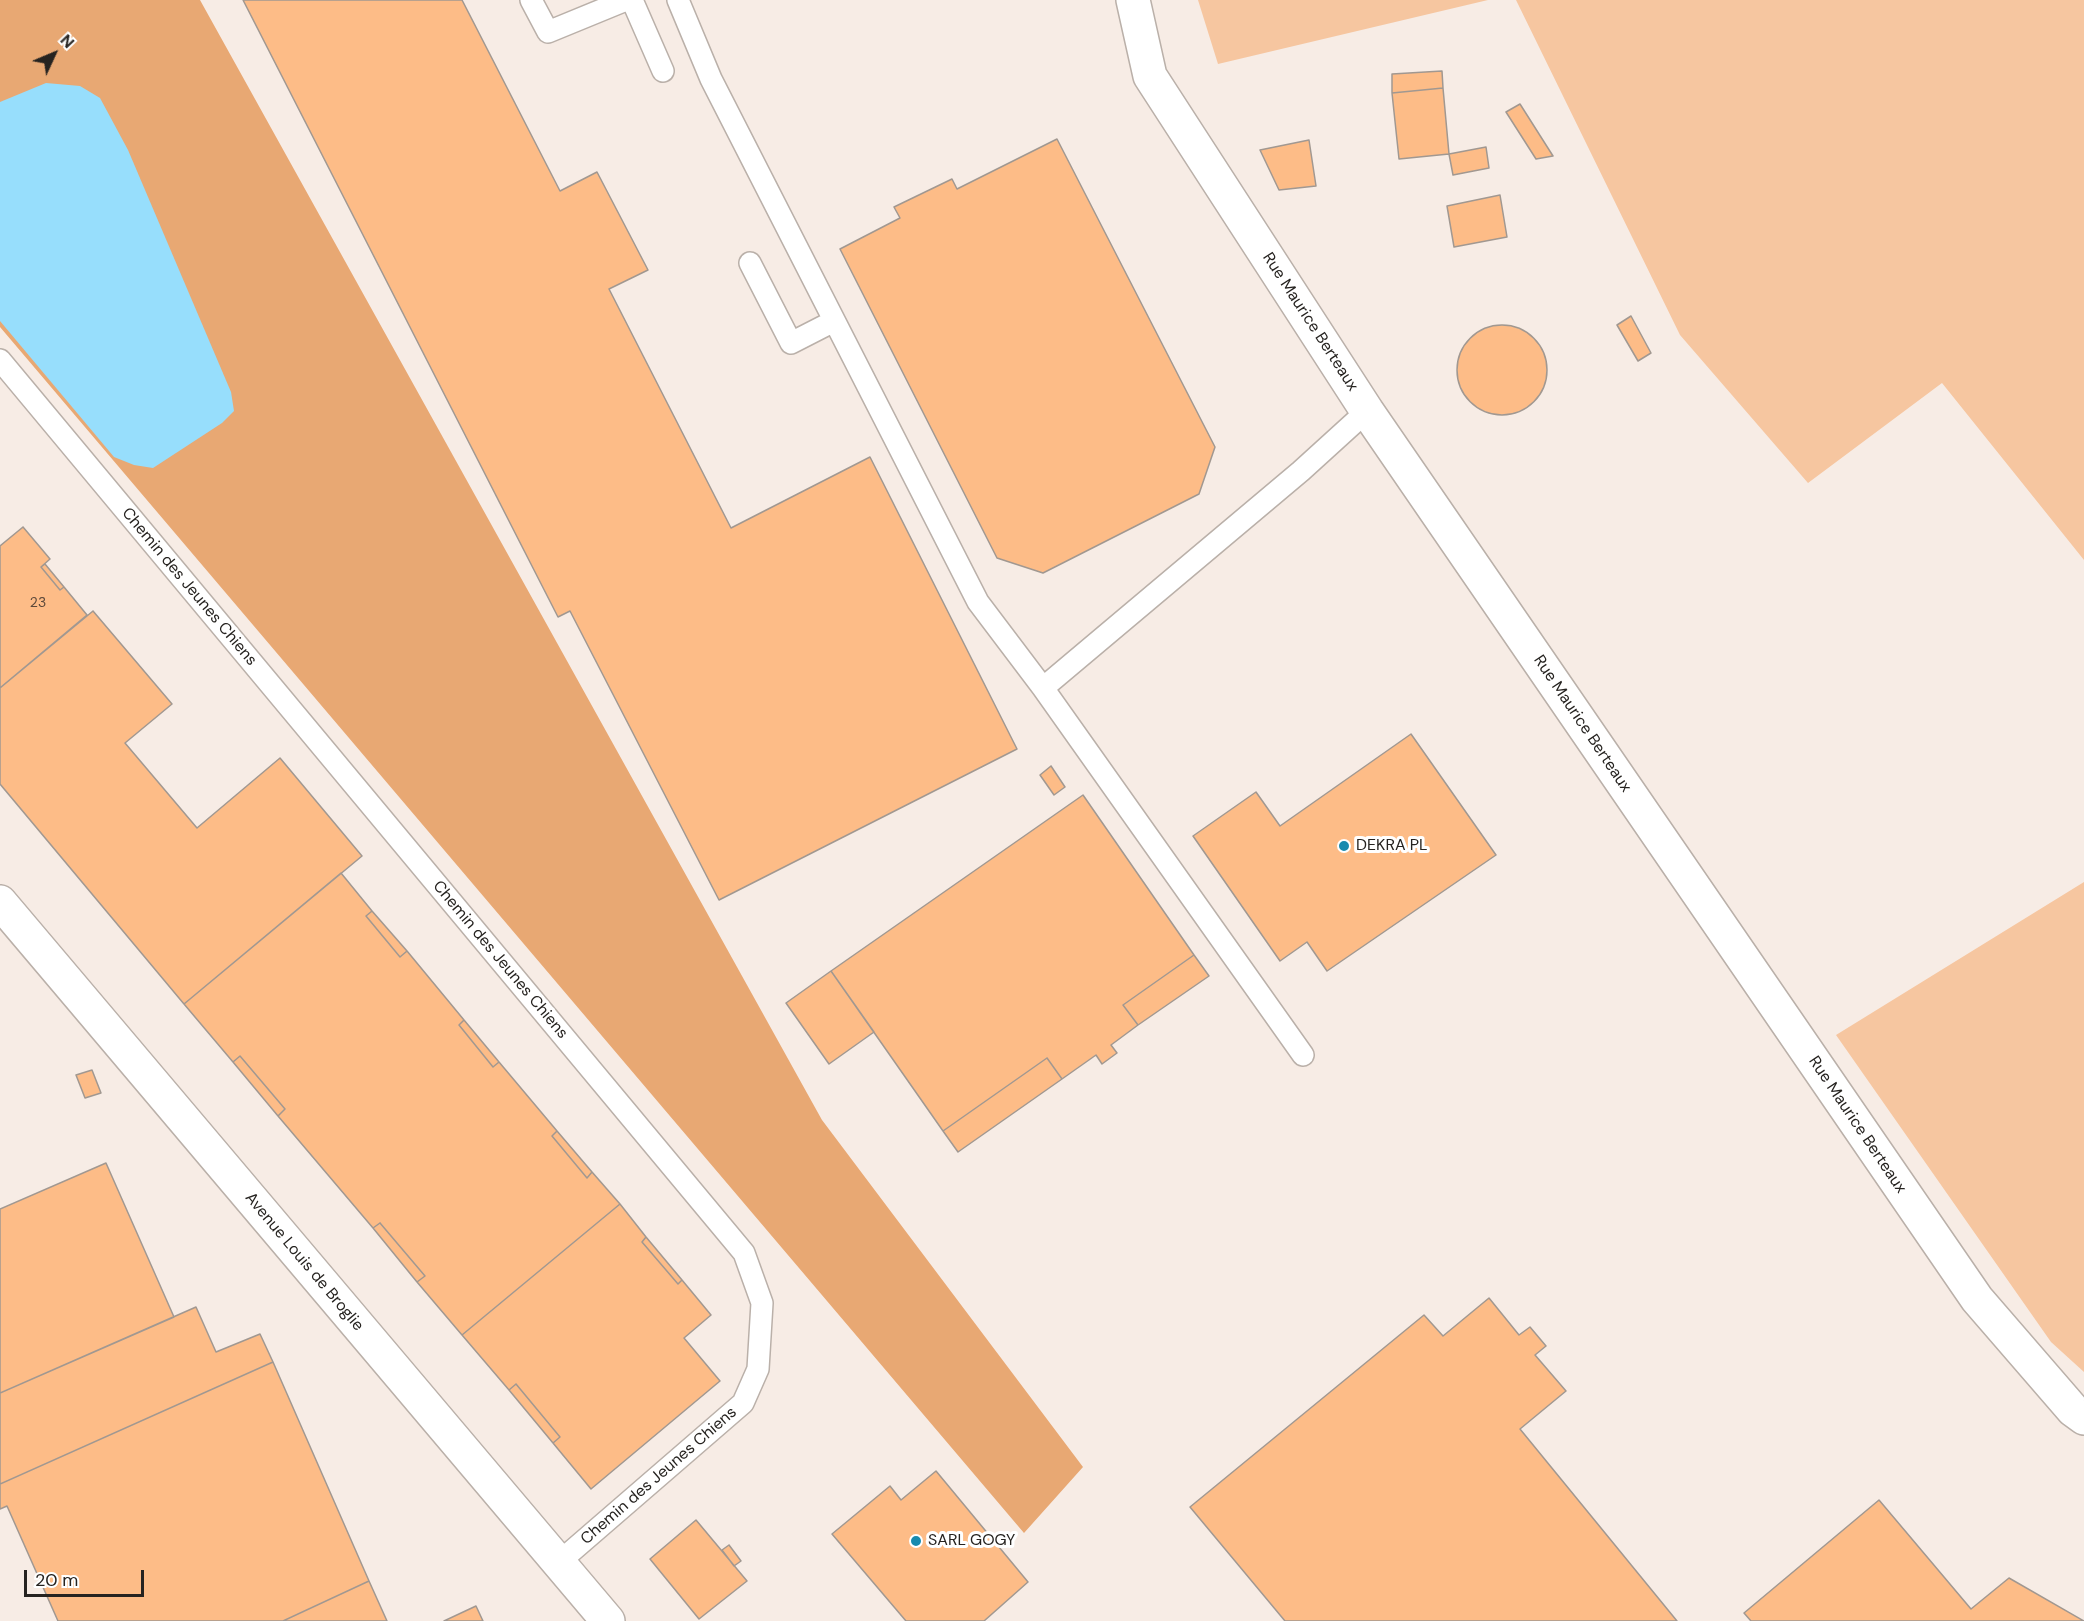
<!DOCTYPE html>
<style>
body{margin:0}
#map{position:relative;width:2084px;height:1621px;overflow:hidden;background:#f7ece5;font-family:"DM Sans",sans-serif}
canvas{display:block}
.north{position:absolute;left:24px;top:24px;width:60px;height:60px;-webkit-text-stroke:4px #fff;paint-order:stroke;rotate:46deg;font-size:16px;font-weight:700;line-height:24px;text-align:center;color:#262320}
.north::after{content:'';display:block;margin:auto;width:21px;height:27px;background:#262320;clip-path:polygon(50% 0,100% 100%,50% 72%,0 100%)}
.scale{position:absolute;left:24px;top:1570px;width:120px;height:27px;box-sizing:border-box;border:3px solid #262320;border-top:0;padding-left:8px;font-size:18px;line-height:21px;white-space:nowrap;color:#262320;-webkit-text-stroke:4px #fff;paint-order:stroke}
</style>
<div id="map">
<canvas width="2084" height="1621"></canvas>
<div class="north">N</div>
<div class="scale">20 m</div>
</div>
<script>
const c = document.querySelector('canvas').getContext('2d');
c.lineJoin = 'round';
function fill(path, color) {
  c.fillStyle = color;
  c.fill(path, 'evenodd');
}
function poly(rows) {
  const path = new Path2D();
  for (const r of rows) {
    if (r.length === 3) {
      path.moveTo(r[0] + r[2], r[1]);
      path.arc(r[0], r[1], r[2], 0, 2 * Math.PI);
      continue;
    }
    path.moveTo(r[0], r[1]);
    for (let i = 2; i < r.length; i += 2) path.lineTo(r[i], r[i + 1]);
  }
  return path;
}
function stroke(path, color, width, dash) {
  c.strokeStyle = color;
  c.lineWidth = width;
  c.lineCap = dash ? 'butt' : 'round';
  c.setLineDash(dash || []);
  c.stroke(path);
}
function label(font, color, halo, rows, align = 'center') {
  c.font = font + ' "DM Sans",sans-serif';
  c.lineWidth = 6;
  c.setLineDash([]);
  c.textBaseline = 'middle';
  c.strokeStyle = halo;
  c.fillStyle = color;
  for (const [text, x, y, turn = 0] of rows) {
    c.save();
    c.translate(x, y);
    c.rotate((+turn || 0) * Math.PI / 180);
    c.textAlign = isNaN(turn) ? turn : align;
    if (halo) c.strokeText(text, 0, 0);
    c.fillText(text, 0, 0);
    c.restore();
  }
}
const green = poly([
 [1198,0,1488,0,1218,64],
 [1516,0,2084,0,2084,560,1942,383,1808,483,1680,335],
 [2084,882,2084,1372,2051,1342,1836,1035]
]);
const forest = poly([
 [0,0,200,0,822,1120,1083,1467,1024,1533,0,327]
]);
const water = poly([
 [46,83,80,86,100,98,128,150,231,392,234,411,222,423,153,468,134,465,114,457,0,321,0,102]
]);
const building = poly([
 [243,0,462,0,560,191,597,172,648,270,609,289,731,528,870,457,1017,749,719,900,570,611,558,617,243,0],
 [1442,71,1443,88,1392,93,1392,74,1442,71],
 [1443,88,1449,154,1399,159,1392,93,1443,88],
 [1520,104,1553,156,1536,159,1506,112,1520,104],
 [1057,139,1215,447,1199,494,1043,573,997,558,840,249,900,218,894,207,952,179,957,189,1057,139],
 [1309,140,1316,186,1279,190,1260,150,1309,140],
 [1486,147,1489,168,1453,175,1449,154,1486,147],
 [1500,195,1507,237,1454,247,1447,206,1500,195],
 [1631,316,1651,353,1638,361,1617,325,1631,316],
 [1502,370,45],
 [23,527,50,559,41,567,60,590,64,587,87,615,0,688,0,546,23,527],
 [45,564,64,587,60,590,41,567,45,564],
 [93,611,172,704,125,743,197,828,280,758,362,856,184,1004,0,784,0,688,93,611],
 [1411,734,1496,855,1327,971,1307,942,1280,961,1193,836,1256,792,1280,826,1411,734],
 [1051,766,1065,787,1054,795,1040,775,1051,766],
 [1083,795,1194,955,1123,1005,1138,1025,1111,1045,1117,1053,1102,1064,1096,1055,1062,1079,1047,1058,943,1131,831,971,1083,795],
 [341,873,372,911,366,916,400,957,407,951,464,1020,459,1025,493,1067,499,1062,557,1131,552,1136,587,1178,592,1172,620,1204,462,1335,417,1282,425,1276,380,1223,373,1228,278,1116,285,1109,240,1056,233,1062,184,1004,341,873],
 [372,911,407,951,400,957,366,916,372,911],
 [1194,955,1209,976,1138,1025,1123,1005,1194,955],
 [831,971,874,1032,829,1064,786,1003,831,971],
 [464,1020,499,1062,493,1067,459,1025,464,1020],
 [240,1056,285,1109,278,1116,233,1062,240,1056],
 [1047,1058,1062,1079,958,1152,943,1131,1047,1058],
 [92,1070,101,1093,85,1098,76,1075,92,1070],
 [557,1131,592,1172,587,1178,552,1136,557,1131],
 [106,1163,174,1317,0,1393,0,1209,106,1163],
 [620,1204,646,1237,642,1242,678,1284,682,1280,711,1315,684,1338,720,1381,591,1489,553,1443,560,1437,516,1384,509,1390,462,1335,620,1204],
 [380,1223,425,1276,417,1282,373,1228,380,1223],
 [646,1237,682,1280,678,1284,642,1242,646,1237],
 [1489,1298,1519,1335,1530,1327,1546,1346,1535,1355,1566,1391,1520,1429,1677,1621,1285,1621,1190,1507,1424,1315,1443,1336,1489,1298],
 [196,1307,216,1352,260,1334,273,1362,0,1484,0,1393,196,1307],
 [273,1362,369,1581,283,1621,58,1621,7,1506,0,1509,0,1484,273,1362],
 [516,1384,560,1437,553,1443,509,1390,516,1384],
 [936,1471,1028,1582,984,1621,906,1621,832,1534,890,1486,901,1500,936,1471],
 [1879,1500,1971,1609,2009,1578,2084,1621,1751,1621,1744,1613,1879,1500],
 [696,1520,747,1581,699,1619,650,1559,696,1520],
 [729,1545,741,1561,734,1566,722,1550,729,1545],
 [369,1581,387,1621,283,1621,369,1581],
 [476,1606,483,1621,444,1621,476,1606]
]);
const lane = poly([
 [531,0,548,32,626,0],
 [632,0,663,71],
 [678,0,711,79,978,602,1043,688],
 [750,263,791,343,834,321],
 [0,360,744,1253,762,1303,758,1369,743,1403,558,1563],
 [1303,1055,1043,688,1301,471,1367,411]
]);
const street = poly([
 [0,902,608,1621]
]);
const secondary = poly([
 [1133,0,1150,76,1367,411,1977,1299,2073,1410,2084,1418]
]);
const markers = [
 [1344,846,6,"#178aaf"],
 [916,1541,6,"#178aaf"]
];
const numberNames = [
 ["23",38,603]
];
const streetNames = [
 ["Rue Maurice Berteaux",1310,322,57],
 ["Chemin des Jeunes Chiens",189,587,50],
 ["Rue Maurice Berteaux",1582,724,56],
 ["Chemin des Jeunes Chiens",500,960,50],
 ["Rue Maurice Berteaux",1857,1125,56],
 ["Avenue Louis de Broglie",304,1262,50],
 ["Chemin des Jeunes Chiens",659,1476,-41]
];
const poiNames = [
 ["DEKRA PL",1356,846],
 ["SARL GOGY",928,1541]
];
fill(green, '#f6c6a0');
fill(forest, '#e8a873');
fill(water, '#97defc');
fill(building, '#fdbc87');
stroke(building, '#a19891', 1.5);
stroke(lane, '#bab0a9', 24);
stroke(street, '#bab0a9', 36);
stroke(secondary, '#bab0a9', 36);
stroke(lane, '#fff', 21);
stroke(street, '#fff', 33);
stroke(secondary, '#fff', 33);
for (const [x, y, r, color] of markers) {
  const dot = new Path2D();
  dot.arc(x, y, r, 0, 2 * Math.PI);
  c.fillStyle = color;
  c.fill(dot);
  stroke(dot, '#fff', 2);
}
label('14px', '#5c493a', null, numberNames);
label('16px', '#262320', '#fff', streetNames);
label('16px', '#262320', '#fff', poiNames, 'left');
</script>
